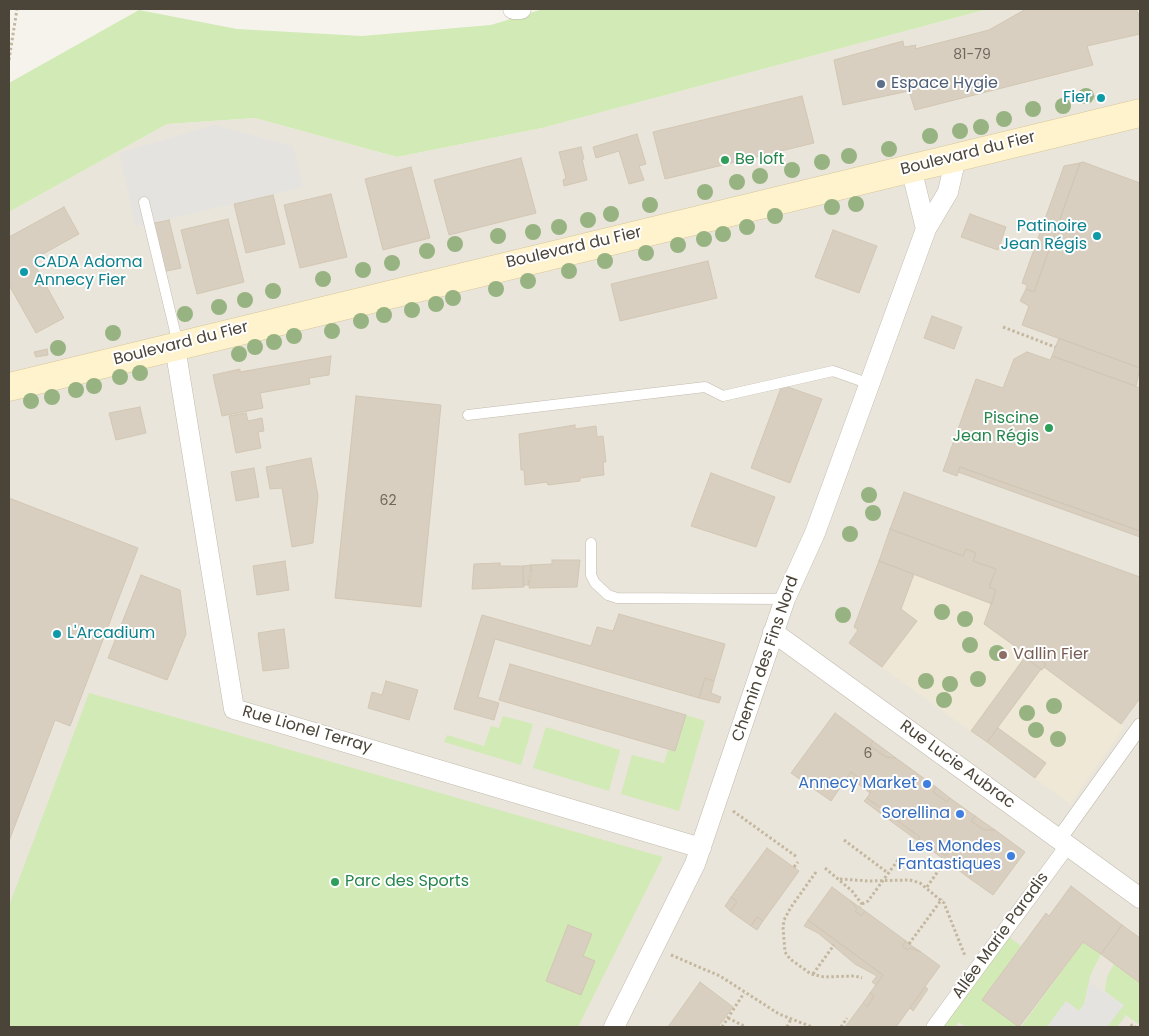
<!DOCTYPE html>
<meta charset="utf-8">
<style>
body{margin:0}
#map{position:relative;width:1149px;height:1036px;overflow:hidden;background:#f6f3ec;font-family:Poppins,sans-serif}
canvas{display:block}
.frame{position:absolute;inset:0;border:10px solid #4b4439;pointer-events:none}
</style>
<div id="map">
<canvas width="1149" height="1036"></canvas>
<div class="frame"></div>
</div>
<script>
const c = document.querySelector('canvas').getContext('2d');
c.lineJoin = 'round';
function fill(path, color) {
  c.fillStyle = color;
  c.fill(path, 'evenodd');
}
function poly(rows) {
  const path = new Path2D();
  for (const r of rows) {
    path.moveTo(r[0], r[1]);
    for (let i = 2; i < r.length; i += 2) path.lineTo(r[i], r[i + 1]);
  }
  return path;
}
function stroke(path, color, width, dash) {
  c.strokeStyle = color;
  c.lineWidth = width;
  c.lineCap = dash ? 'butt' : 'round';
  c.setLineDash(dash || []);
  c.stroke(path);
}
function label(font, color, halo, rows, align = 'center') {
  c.font = font + ' Poppins,sans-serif';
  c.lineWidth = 4;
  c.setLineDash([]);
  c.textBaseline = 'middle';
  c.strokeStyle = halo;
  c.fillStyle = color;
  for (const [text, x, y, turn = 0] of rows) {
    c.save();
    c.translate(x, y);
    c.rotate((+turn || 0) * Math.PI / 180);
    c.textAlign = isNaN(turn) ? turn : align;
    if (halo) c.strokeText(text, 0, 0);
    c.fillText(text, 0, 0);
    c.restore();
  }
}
const residential = poly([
 [988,9,1140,9,1140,1027,9,1027,9,212,167,124,255,118,397,157,542,128]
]);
const education = poly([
 [904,492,1140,577,1140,698,1121,724,1124,727,1070,804,849,643,858,630,854,627]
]);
const green = poly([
 [543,9,988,9,542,128,397,157,255,118,167,124,9,212,9,83,139,10,237,29,362,36,491,25],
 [89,693,210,727,663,857,578,1027,9,1027,9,906],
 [686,715,705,721,679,811,621,794,632,755,664,763,668,750,675,751],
 [503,716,533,724,521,765,444,742,447,735,484,746,491,726,499,728],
 [546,727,620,750,609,791,533,768],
 [1008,936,1021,946,982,1000,1019,1027,966,1027,959,1022,955,1027,939,1027],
 [1083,942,1101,954,1090,976,1084,1005,1079,1011,1066,1001,1047,1027,1021,1027],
 [1114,964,1140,983,1140,1021,1138,1024,1126,1015,1117,1027,1107,1027,1123,1005,1105,991,1107,977]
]);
const parking = poly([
 [214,125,293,146,303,187,136,227,119,153],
 [1089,982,1124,1005,1107,1027,1047,1027,1066,1001,1079,1011,1086,1001]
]);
const building = poly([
 [1026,9,1136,9,1140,18,1140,34,1087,46,1093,65,915,110,909,91,843,105,834,60,903,41,904,47,916,45,915,49,989,30,1026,9],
 [1105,94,1107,99,1096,101,1094,96,1105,94],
 [802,96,814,143,665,179,653,132,802,96],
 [637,134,646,164,639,166,644,180,629,184,619,151,596,158,593,147,637,134],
 [581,147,584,159,582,159,587,180,564,186,563,180,566,178,559,152,581,147],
 [521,158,536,213,449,235,434,180,521,158],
 [1083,162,1140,183,1140,368,1022,325,1029,306,1020,301,1026,289,1034,292,1080,163,1083,162],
 [1080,163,1034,292,1026,289,1027,285,1022,283,1064,166,1080,163],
 [411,167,430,238,383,250,365,179,411,167],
 [331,194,347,257,300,268,284,205,331,194],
 [273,195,285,244,246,253,234,204,273,195],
 [64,207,79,234,32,260,64,318,36,333,9,285,9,237,64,207],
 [970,214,1006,227,998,250,961,237,970,214],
 [228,219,244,282,197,294,181,230,228,219],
 [169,220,181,268,162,272,150,224,169,220],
 [833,230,877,246,859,293,815,277,833,230],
 [708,261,717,298,620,321,611,284,708,261],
 [932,316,962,327,954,349,924,338,932,316],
 [1059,338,1140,368,1136,386,1052,356,1059,338],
 [47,349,48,355,36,357,34,352,47,349],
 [1027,352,1050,360,1052,356,1140,388,1140,531,960,467,957,476,943,471,976,379,1003,388,1014,359,1027,352],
 [331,356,329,375,309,378,310,384,260,393,263,408,222,416,213,375,240,369,240,372,331,356],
 [782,385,822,399,790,483,751,468,782,385],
 [356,396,441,405,421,607,335,598,356,396],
 [140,407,146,433,116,440,109,413,140,407],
 [246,413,248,421,262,418,264,431,258,432,261,448,236,453,229,416,246,413],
 [575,425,575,429,596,426,597,437,603,436,606,462,603,462,604,475,580,478,580,481,548,485,547,482,525,485,524,470,521,470,519,434,575,425],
 [311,458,318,496,313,543,292,547,282,488,270,489,266,467,311,458],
 [960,467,1140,531,1140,537,958,472,960,467],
 [254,468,259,497,236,501,231,472,254,468],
 [711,473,775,497,756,547,691,526,711,473],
 [904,492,1140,577,1140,698,1121,724,1044,667,1046,664,1029,651,1026,654,984,624,996,590,989,587,996,569,973,561,976,553,966,549,963,556,890,529,904,492],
 [9,498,138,548,70,726,55,720,9,841,9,498],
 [890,529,963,556,966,549,976,553,973,561,996,569,989,587,996,590,992,604,879,561,890,529],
 [552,560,580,560,577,587,529,588,531,565,552,564,552,560],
 [285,561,289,590,257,595,253,566,285,561],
 [879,561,914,574,901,609,917,621,882,667,849,643,858,630,854,627,879,561],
 [500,563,500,566,523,566,524,587,472,589,474,564,500,563],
 [531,565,532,575,528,578,529,585,523,585,523,566,531,565],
 [141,575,180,590,186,634,167,680,108,658,141,575],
 [619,614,725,644,714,681,705,678,699,698,495,639,478,697,499,703,494,720,454,709,482,615,591,646,597,627,613,631,619,614],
 [284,629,289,668,263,671,258,633,284,629],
 [1029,651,1046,664,1042,670,1024,657,1029,651],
 [1025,657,1041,669,987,742,971,731,1025,657],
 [510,664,686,715,675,751,499,700,510,664],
 [705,678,714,681,711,693,721,697,719,703,699,698,705,678],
 [386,681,418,690,409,720,368,708,372,692,382,695,386,681],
 [835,713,873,741,870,746,886,757,896,758,936,787,933,792,947,802,950,798,975,816,971,821,984,830,995,830,1025,852,993,895,969,878,971,875,959,866,957,869,950,864,956,855,950,851,946,856,932,846,930,849,918,841,920,837,891,816,888,819,880,813,882,809,867,798,870,793,867,783,851,772,831,801,791,773,835,713],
 [998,728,1046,763,1035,778,987,742,998,728],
 [873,741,896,758,886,757,870,746,873,741],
 [851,772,867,783,870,793,848,776,851,772],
 [936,787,950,798,947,802,933,792,936,787],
 [867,798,882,809,880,813,864,801,867,798],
 [891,816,920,837,918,841,888,819,891,816],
 [975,816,995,830,984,830,971,821,975,816],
 [932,846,946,856,950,851,956,855,950,864,930,849,932,846],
 [767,848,799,871,763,921,757,917,751,926,730,911,737,902,731,897,767,848],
 [959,866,971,875,969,878,957,869,959,866],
 [1071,886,1122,925,1101,954,1083,942,1019,1027,982,1000,1046,913,1049,916,1071,886],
 [832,887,851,901,857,909,855,911,861,916,865,911,906,941,902,946,908,950,910,948,921,952,940,966,896,1027,845,1027,863,1003,867,1007,874,996,870,993,883,975,808,920,832,887],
 [731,897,737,902,730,911,725,906,731,897],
 [851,901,865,911,861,916,855,911,857,909,851,901],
 [757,917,763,921,757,930,751,926,757,917],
 [808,920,883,975,876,985,872,982,877,976,855,964,818,933,804,926,808,920],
 [568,925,592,934,583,956,595,961,581,995,546,981,568,925],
 [1122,925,1140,938,1140,983,1101,954,1122,925],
 [906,941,909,944,921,952,910,948,908,950,902,946,906,941],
 [700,982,733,1007,718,1027,668,1027,700,982],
 [925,987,928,989,913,1011,910,1008,925,987],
 [870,993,874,996,867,1007,863,1003,870,993]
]);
const path = poly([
 [9,60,17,9],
 [1003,327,1055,347],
 [1139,378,1140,378],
 [733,811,797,857],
 [844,840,888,873],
 [794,867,798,862],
 [825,868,852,891,862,904,860,907],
 [816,872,791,907,784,920,783,927,785,952,790,959,811,974,824,977,855,976,862,978],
 [840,879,869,881,910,880,920,883,944,903,965,956],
 [927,887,945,861],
 [862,904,868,901,898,860],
 [909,944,942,899],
 [671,955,720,976,779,1014,812,1027],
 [813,974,834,945],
 [728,1018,746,1027],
 [722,1027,744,993],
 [787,1027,791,1019],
 [841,1027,847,1018],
 [1131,1027,1132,1025,1135,1027]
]);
const service = poly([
 [144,202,178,344],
 [468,415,705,387,723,396,833,371,870,384],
 [591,543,591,575,595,583,608,595,617,598,785,599]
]);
const pedestrian = poly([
 [1059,839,1140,726],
 [934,1027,1068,845]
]);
const minor = poly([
 [513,9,521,9],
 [911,168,926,229],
 [175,347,234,709,701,848],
 [773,632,1140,898],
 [614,1027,695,864,785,599,815,533,926,229,948,192,956,157]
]);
const secondary = poly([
 [9,387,1140,113]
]);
const trees = [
 [1086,96],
 [1063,106],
 [1033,109],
 [1004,119],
 [981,127],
 [960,131],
 [930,136],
 [889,149],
 [849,156],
 [822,162],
 [792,170],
 [760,176],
 [737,182],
 [705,192],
 [856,204],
 [650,205],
 [832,207],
 [611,214],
 [775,216],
 [588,220],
 [559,227],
 [747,227],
 [533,232],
 [723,234],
 [498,236],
 [704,239],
 [455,244],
 [678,245],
 [427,251],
 [646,253],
 [605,261],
 [392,263],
 [363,270],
 [569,271],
 [323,279],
 [528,281],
 [496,289],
 [273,291],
 [453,298],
 [245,300],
 [436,304],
 [219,307],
 [412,310],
 [185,314],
 [384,315],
 [361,321],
 [332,331],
 [113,333],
 [294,336],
 [274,342],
 [255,347],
 [58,348],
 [239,354],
 [140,373],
 [120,377],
 [94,386],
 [76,390],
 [52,397],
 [31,401],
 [869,495],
 [873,513],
 [850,534],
 [942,612],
 [843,615],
 [965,619],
 [970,645],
 [997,653],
 [978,679],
 [926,681],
 [950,684],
 [944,700],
 [1054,706],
 [1027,713],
 [1036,730],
 [1058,739]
];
const markers = [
 [881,84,5,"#5c6f8a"],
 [1101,98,5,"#0f9aa8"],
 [725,160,5,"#2e9e5b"],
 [1097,236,5,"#0f9aa8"],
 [24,272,5,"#0f9aa8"],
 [1049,428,5,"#2e9e5b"],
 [57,634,5,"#0f9aa8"],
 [1003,655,5,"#8d6e63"],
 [927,784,5,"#3f7fe0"],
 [960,814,5,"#3f7fe0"],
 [1011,856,5,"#3f7fe0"],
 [335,882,5,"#2e9e5b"]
];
const numberNames = [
 ["81-79",972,55],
 ["62",388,501],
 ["6",868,754]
];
const serviceNames = [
 ["Espace Hygie",891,84]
];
const cultureNames = [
 ["Fier",1091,98],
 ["Patinoire",1087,227],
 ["Jean Régis",1087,245],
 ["CADA Adoma",34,263,"left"],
 ["Annecy Fier",34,281,"left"],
 ["L'Arcadium",67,634,"left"]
];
const streetNames = [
 ["Boulevard du Fier",968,154,-14],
 ["Boulevard du Fier",574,248,-13],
 ["Boulevard du Fier",181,344,-14],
 ["Chemin des Fins Nord",766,659,-71],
 ["Rue Lionel Terray",307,730,16],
 ["Rue Lucie Aubrac",957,765,36],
 ["Allée Marie Paradis",1001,936,-54]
];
const leisureNames = [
 ["Be loft",735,160],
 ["Piscine",1039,419,"right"],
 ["Jean Régis",1039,437,"right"],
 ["Parc des Sports",345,882]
];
const educationNames = [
 ["Vallin Fier",1013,655]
];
const shopNames = [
 ["Annecy Market",917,784],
 ["Sorellina",950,814],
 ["Les Mondes",1001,847],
 ["Fantastiques",1001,865]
];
fill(residential, '#eae5da');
fill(education, '#efe8d6');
fill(green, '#d2eab5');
fill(parking, '#e5e3e0');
fill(building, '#d8cfc1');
stroke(building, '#d3c7b4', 1);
stroke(service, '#c2bbae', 11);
stroke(pedestrian, '#c2bbae', 16);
stroke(minor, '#c2bbae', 21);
stroke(secondary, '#d6c79b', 29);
stroke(path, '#c4b79f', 3, [2.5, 2.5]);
stroke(service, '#fff', 10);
stroke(pedestrian, '#fff', 15);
stroke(minor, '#fff', 20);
stroke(secondary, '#fff3cd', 28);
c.fillStyle = '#97b381';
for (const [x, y] of trees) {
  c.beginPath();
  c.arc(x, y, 8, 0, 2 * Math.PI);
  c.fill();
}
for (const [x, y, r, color] of markers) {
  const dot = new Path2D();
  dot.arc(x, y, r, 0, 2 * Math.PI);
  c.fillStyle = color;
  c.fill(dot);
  stroke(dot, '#fff', 2);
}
label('14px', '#6e675b', null, numberNames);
label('16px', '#4e5e75', '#fff', serviceNames, 'left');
label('16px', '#0d838f', '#fff', cultureNames, 'right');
label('16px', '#4b4439', '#fff', streetNames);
label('16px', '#27864d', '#fff', leisureNames, 'left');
label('16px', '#785e54', '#fff', educationNames, 'left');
label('16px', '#366cbe', '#fff', shopNames, 'right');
</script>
